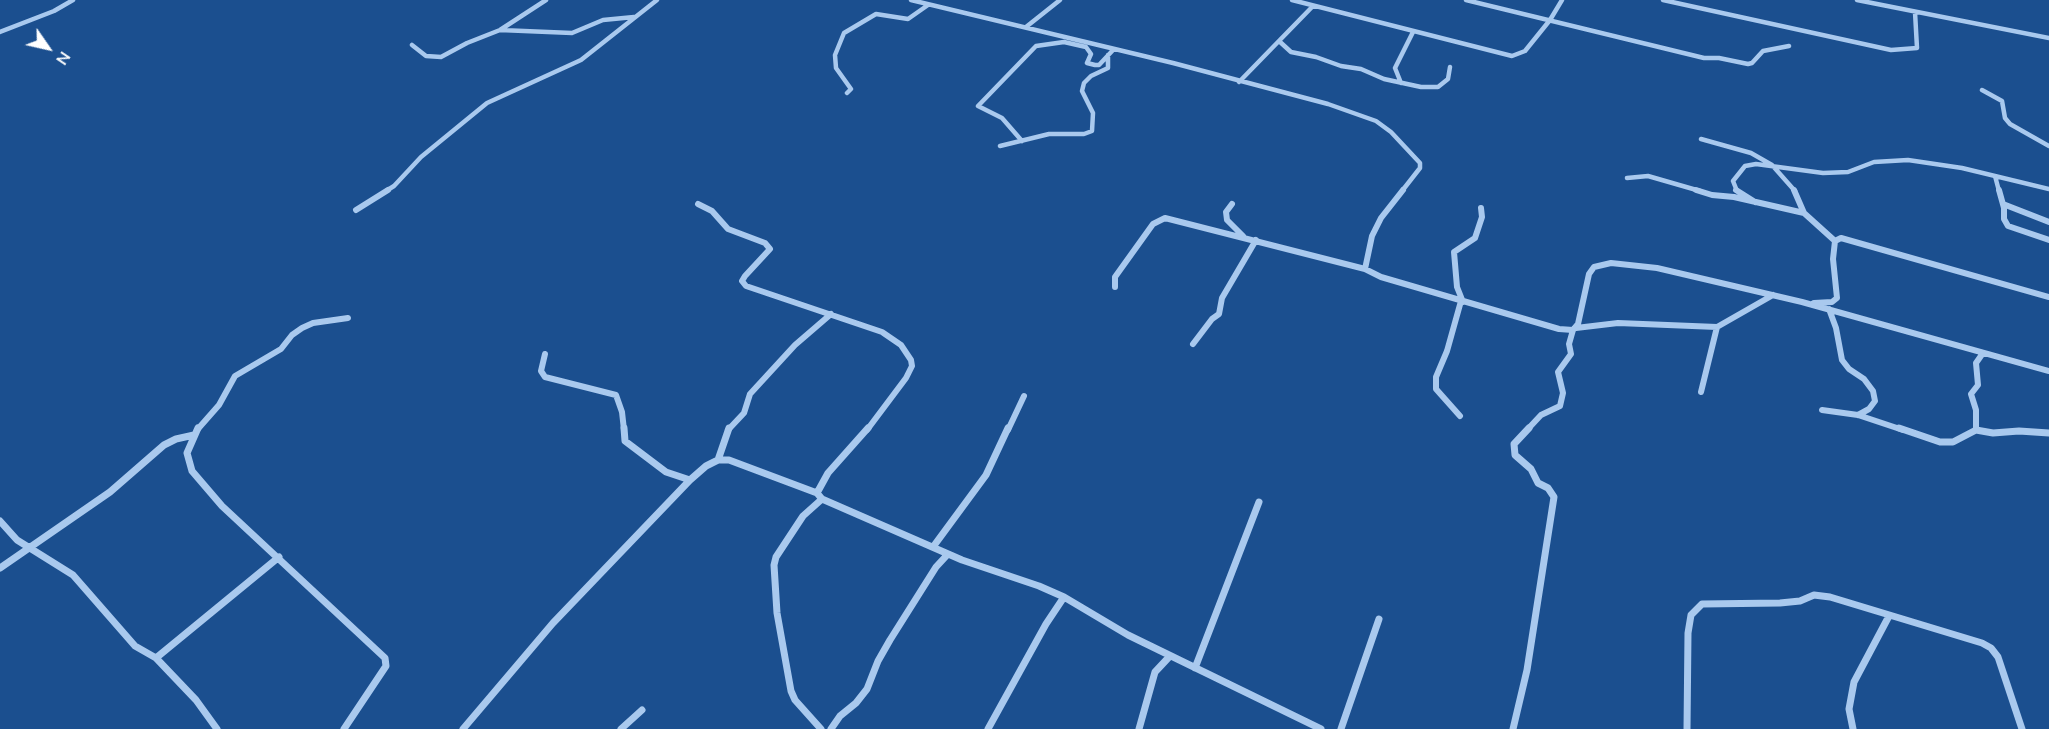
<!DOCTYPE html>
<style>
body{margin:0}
#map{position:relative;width:2049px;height:729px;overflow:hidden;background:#1b4f8f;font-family:"Nunito Sans",sans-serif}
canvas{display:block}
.north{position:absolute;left:18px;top:18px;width:60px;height:60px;-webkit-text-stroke:4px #1b4f8f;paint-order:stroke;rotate:124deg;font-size:16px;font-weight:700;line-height:24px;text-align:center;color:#fff}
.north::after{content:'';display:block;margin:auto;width:21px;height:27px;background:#fff;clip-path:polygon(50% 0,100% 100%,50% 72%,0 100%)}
</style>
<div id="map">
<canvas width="2049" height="729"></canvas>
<div class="north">N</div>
</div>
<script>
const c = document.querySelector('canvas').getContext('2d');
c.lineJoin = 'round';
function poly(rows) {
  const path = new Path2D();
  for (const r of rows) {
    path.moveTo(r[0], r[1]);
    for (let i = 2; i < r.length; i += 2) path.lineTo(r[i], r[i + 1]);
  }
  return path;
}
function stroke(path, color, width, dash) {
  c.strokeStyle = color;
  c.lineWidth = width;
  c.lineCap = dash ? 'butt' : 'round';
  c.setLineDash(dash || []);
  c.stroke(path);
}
const minorFar2 = poly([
 [911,0,1173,63,1328,104,1376,121,1391,132,1420,163,1420,168,1402,191],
 [1292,0,1512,56,1525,51,1550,20,1562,0],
 [1466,0,1704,58,1719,58,1748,64,1752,63,1763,51,1789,46],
 [1663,0,1891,50,1917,48,1915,12],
 [1857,0,2049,38],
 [1026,27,1060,0],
 [500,30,572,33,603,20,634,17],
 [0,32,54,11,73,0],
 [1279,41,1291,52,1316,57,1341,66,1361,69,1384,79,1421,87,1438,87,1448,79,1450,67],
 [412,45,426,56,441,57,467,43,500,30,546,0],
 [1239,82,1313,6],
 [1401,83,1395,68,1413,32],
 [1982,90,2002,101,2005,118,2010,124,2049,146],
 [847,93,851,89,836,68,835,55,844,33,876,14,908,19,928,5],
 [1701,139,1751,153,1772,165,1795,191],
 [1022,141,1002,118,978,106,1036,46,1064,42,1086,47,1091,54,1087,63,1095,65,1099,65,1114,49],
 [1000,146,1049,134,1084,134,1092,131,1093,113,1082,91,1084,83,1091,76,1108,68,1108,55],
 [1995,176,1999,191],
 [1627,178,1648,176,1700,191],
 [386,191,394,186,421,157,487,103,581,60,657,0],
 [1737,191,1733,181,1745,166,1756,164,1823,173,1848,172,1874,162,1908,160,1962,168,2049,189]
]);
const minorFar1 = poly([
 [1403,190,1381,218,1372,236,1365,269,1381,277,1559,329,1573,330,1578,324,1589,274,1594,267,1611,263,1657,268,1802,302,2049,371],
 [1696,190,1712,195,1734,197,1804,213],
 [1736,190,1755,202],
 [1794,190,1804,213,1835,241],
 [1999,190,2004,208,2004,219,2008,226,2049,240],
 [698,204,712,211,728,229,765,243,770,249,745,276,742,281,746,286,882,332,901,345,911,360,912,366,906,378,867,430],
 [1232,204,1226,212,1227,220,1243,236],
 [2003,204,2049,222],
 [356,210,388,190],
 [1115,287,1115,277,1153,224,1165,218,1365,269],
 [1463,302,1457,287,1454,252,1475,238,1482,217,1481,208],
 [1814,303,1832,302,1837,298,1833,259,1835,241,1841,238,2049,297],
 [1829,309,1836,328,1842,360,1849,369,1864,379,1873,391,1875,401,1869,409,1858,415],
 [1576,328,1618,323,1717,327,1773,295],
 [1193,344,1212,319,1219,314,1222,298,1256,240],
 [545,354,541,371,545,377,616,395,622,412,624,430],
 [1701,392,1717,327],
 [1822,410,1858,415,1903,430],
 [1460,416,1436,389,1436,377,1447,351,1461,301],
 [197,430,219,405,235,376,281,349,292,335,302,328,313,323,348,318],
 [728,430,744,413,750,394,795,345,831,314],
 [1008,430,1024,396],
 [1527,430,1541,415,1560,406,1563,393,1558,372,1571,354,1569,344,1573,330],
 [1976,430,1976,410,1971,394,1978,385,1976,363,1983,353]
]);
const minor = poly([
 [198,428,187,453,192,471,222,506,385,658,386,666,344,729],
 [624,428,625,441,666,472,690,480],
 [1899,428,1940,442,1953,442,1976,430,1993,433,2019,431,2049,433],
 [718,460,729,428],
 [817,493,828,473,868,428],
 [0,521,17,540,73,575,135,646,156,658,196,700,217,729],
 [933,547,986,475,1008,428],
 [0,568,110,492,164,445,176,439,194,435],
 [156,658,279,557],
 [1195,668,1259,502],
 [463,729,553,623,690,480,706,466,718,460,729,460,817,493,822,499,962,560,1039,586,1064,597,1128,635,1321,729],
 [621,729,642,710],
 [821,729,795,700,791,691,777,613,774,565,776,557,803,516,822,499],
 [831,729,840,716,856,703,867,689,878,661,890,640,936,567,948,554],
 [988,729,1046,624,1064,597],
 [1139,729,1155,672,1170,656],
 [1341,729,1379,619],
 [1513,729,1527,670,1554,497,1548,488,1538,483,1531,469,1515,455,1514,444,1529,428],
 [1687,729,1688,633,1691,615,1702,604,1780,603,1800,601,1814,595,1830,597,1982,643,1991,648,1998,657,2022,729],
 [1853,729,1849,709,1854,682,1889,616]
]);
stroke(minorFar2, '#a9c9ee', 4.5);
stroke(minorFar1, '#a9c9ee', 6);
stroke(minor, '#a9c9ee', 7);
</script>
